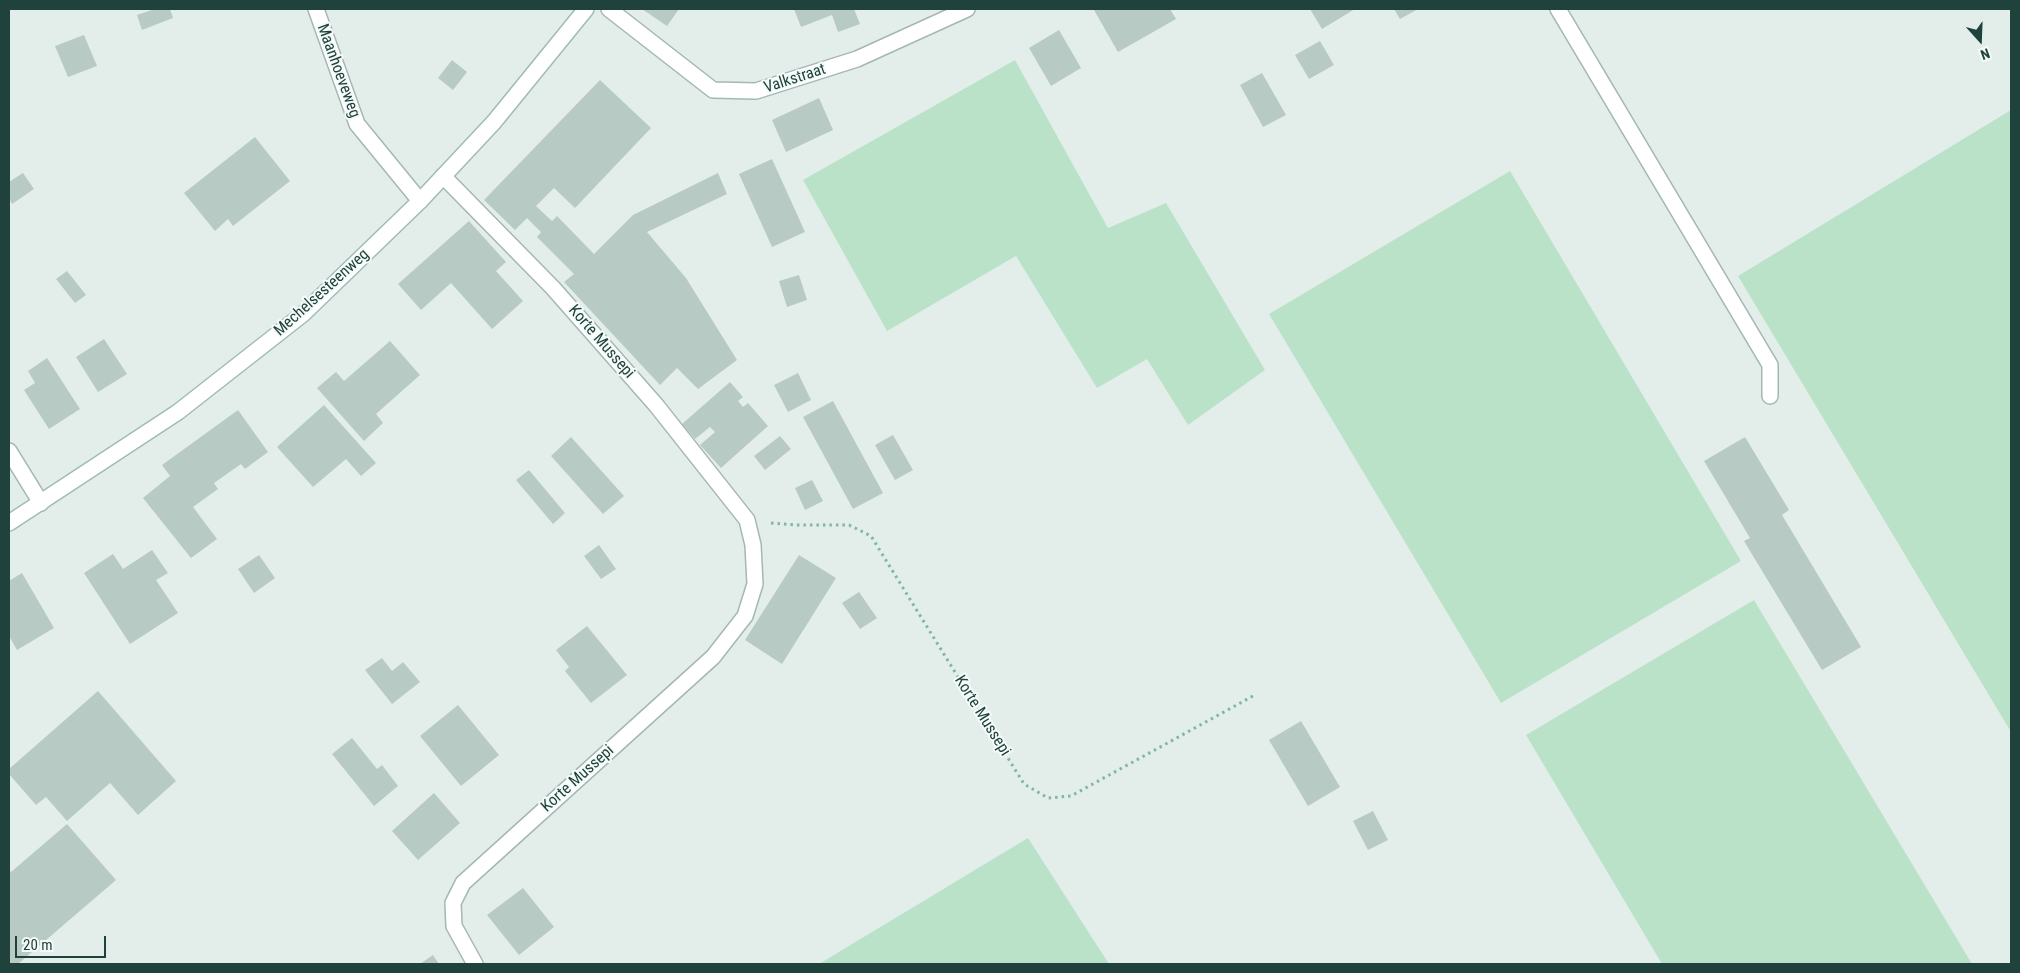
<!DOCTYPE html>
<style>
body{margin:0}
#map{position:relative;width:2020px;height:973px;overflow:hidden;background:#e3eeeb;font-family:"Roboto Condensed",sans-serif}
canvas{display:block}
.frame{position:absolute;inset:0;border:10px solid #20423d;pointer-events:none}
.north{position:absolute;left:1955px;top:15px;width:50px;height:50px;-webkit-text-stroke:4px #f4faf8;paint-order:stroke;rotate:160deg;font-size:14px;font-weight:700;line-height:20px;text-align:center;color:#20423d}
.north::after{content:'';display:block;margin:auto;width:18px;height:22px;background:#20423d;clip-path:polygon(50% 0,100% 100%,50% 72%,0 100%)}
.scale{position:absolute;left:15px;top:936px;width:91px;height:22px;box-sizing:border-box;border:2px solid #20423d;border-top:0;padding-left:6px;font-size:15px;line-height:18px;white-space:nowrap;color:#20423d;-webkit-text-stroke:4px #f4faf8;paint-order:stroke}
</style>
<div id="map">
<canvas width="2020" height="973"></canvas>
<div class="frame"></div>
<div class="north">N</div>
<div class="scale">20 m</div>
</div>
<script>
const c = document.querySelector('canvas').getContext('2d');
c.lineJoin = 'round';
function fill(path, color) {
  c.fillStyle = color;
  c.fill(path, 'evenodd');
}
function poly(rows) {
  const path = new Path2D();
  for (const r of rows) {
    path.moveTo(r[0], r[1]);
    for (let i = 2; i < r.length; i += 2) path.lineTo(r[i], r[i + 1]);
  }
  return path;
}
function stroke(path, color, width, dash) {
  c.strokeStyle = color;
  c.lineWidth = width;
  c.lineCap = dash ? 'butt' : 'round';
  c.setLineDash(dash || []);
  c.stroke(path);
}
function label(font, color, halo, rows, align = 'center') {
  c.font = font + ' "Roboto Condensed",sans-serif';
  c.lineWidth = 4;
  c.setLineDash([]);
  c.textBaseline = 'middle';
  c.strokeStyle = halo;
  c.fillStyle = color;
  for (const [text, x, y, turn = 0] of rows) {
    c.save();
    c.translate(x, y);
    c.rotate((+turn || 0) * Math.PI / 180);
    c.textAlign = isNaN(turn) ? turn : align;
    if (halo) c.strokeText(text, 0, 0);
    c.fillText(text, 0, 0);
    c.restore();
  }
}
const green = poly([
 [1015,60,1108,228,1166,203,1265,370,1188,425,1147,359,1097,388,1016,256,887,331,803,180],
 [2011,110,2011,732,1738,276],
 [1510,171,1741,561,1501,703,1269,314],
 [1754,600,1972,964,1662,964,1526,735],
 [1028,838,1109,964,819,964]
]);
const building = poly([
 [155,9,170,9,173,18,142,30,137,15],
 [642,9,679,9,667,26],
 [794,9,854,9,860,24,838,32,832,15,801,27],
 [1097,9,1170,9,1176,19,1118,52,1094,10],
 [1310,9,1355,9,1322,29],
 [1394,9,1418,9,1400,19],
 [1059,30,1081,68,1051,86,1029,48],
 [84,35,97,66,68,77,55,46],
 [1320,41,1334,65,1309,79,1295,55],
 [452,60,467,72,453,90,438,78],
 [1262,73,1286,115,1263,127,1240,85],
 [600,80,651,128,575,208,554,188,536,206,552,221,557,216,594,254,633,215,718,173,727,194,647,232,686,278,737,360,698,389,677,368,660,385,564,282,574,274,537,237,541,232,527,218,515,230,484,200],
 [819,98,833,130,786,152,772,120],
 [255,137,290,181,233,226,228,219,215,231,184,193],
 [772,159,805,232,772,247,739,174],
 [23,173,34,189,12,204,9,198,9,182],
 [469,221,506,262,496,271,523,301,492,329,451,283,421,310,398,284],
 [67,271,86,295,75,303,56,279],
 [799,275,807,300,787,307,779,281],
 [104,339,127,374,98,392,76,357],
 [390,341,420,375,376,414,383,423,364,441,317,388,336,372,344,381],
 [47,358,80,409,49,429,24,390,35,383,28,371],
 [798,373,811,400,788,412,774,385],
 [730,382,743,397,738,401,743,407,748,403,768,426,721,468,700,445,715,432,710,427,695,439,682,424],
 [833,401,883,493,853,509,803,417],
 [324,405,376,463,361,476,346,459,313,487,277,447],
 [238,410,268,452,245,469,241,464,214,483,218,489,193,507,217,539,191,558,143,498,170,476,162,465],
 [893,435,913,470,895,480,875,445],
 [780,436,791,449,765,470,754,456],
 [571,437,624,496,603,514,551,456],
 [1745,437,1789,510,1782,515,1861,647,1822,670,1744,541,1750,538,1704,461],
 [529,470,565,513,553,524,516,480],
 [812,480,823,501,805,510,795,488],
 [599,545,616,569,601,579,584,556],
 [152,550,168,573,156,580,178,613,130,644,84,573,113,554,123,569],
 [259,555,275,578,254,593,238,569],
 [799,555,836,578,782,664,745,640],
 [22,573,54,628,17,650,9,636,9,581],
 [859,592,877,618,860,629,842,603],
 [587,626,627,675,591,703,565,671,569,667,556,650],
 [382,658,392,671,403,662,420,682,392,704,365,670],
 [98,691,176,781,138,815,110,783,67,821,46,797,36,805,9,774,9,769],
 [458,705,499,755,461,786,420,736],
 [1301,721,1340,787,1308,806,1269,740],
 [352,738,377,769,382,765,398,786,374,806,332,754],
 [434,793,460,823,418,860,392,831],
 [1373,811,1388,840,1368,850,1353,821],
 [67,824,116,880,18,964,9,964,9,869,11,872],
 [523,888,554,927,519,955,487,915],
 [433,955,439,964,420,964]
]);
const path = poly([
 [771,523,796,525,849,525,871,536,1024,784,1048,798,1071,796,1253,696]
]);
const lane = poly([
 [1558,9,1770,365,1770,396]
]);
const street = poly([
 [316,9,357,124,420,201],
 [609,9,713,90,756,91,857,59,967,9],
 [443,176,553,288,656,405,747,520,753,545,755,584,745,616,713,657,463,883,453,903,454,926,475,964],
 [9,451,41,503]
]);
const secondary = poly([
 [9,523,178,412,303,314,420,201,494,122,586,9]
]);
const streetNames = [
 ["Maanhoeveweg",338,71,70],
 ["Valkstraat",795,79,-18],
 ["Mechelsesteenweg",322,293,-42],
 ["Korte Mussepi",601,342,49],
 ["Korte Mussepi",982,716,58],
 ["Korte Mussepi",578,779,-42]
];
fill(green, '#bae2c9');
fill(building, '#b8cac4');
stroke(lane, '#a5b7b3', 18);
stroke(street, '#a5b7b3', 18);
stroke(secondary, '#a0bbb5', 18);
stroke(path, '#80b5aa', 3, [2.5, 4]);
stroke(lane, '#fff', 15);
stroke(street, '#fff', 15);
stroke(secondary, '#fff', 15);
label('16px', '#20423d', '#f4faf8', streetNames);
</script>
